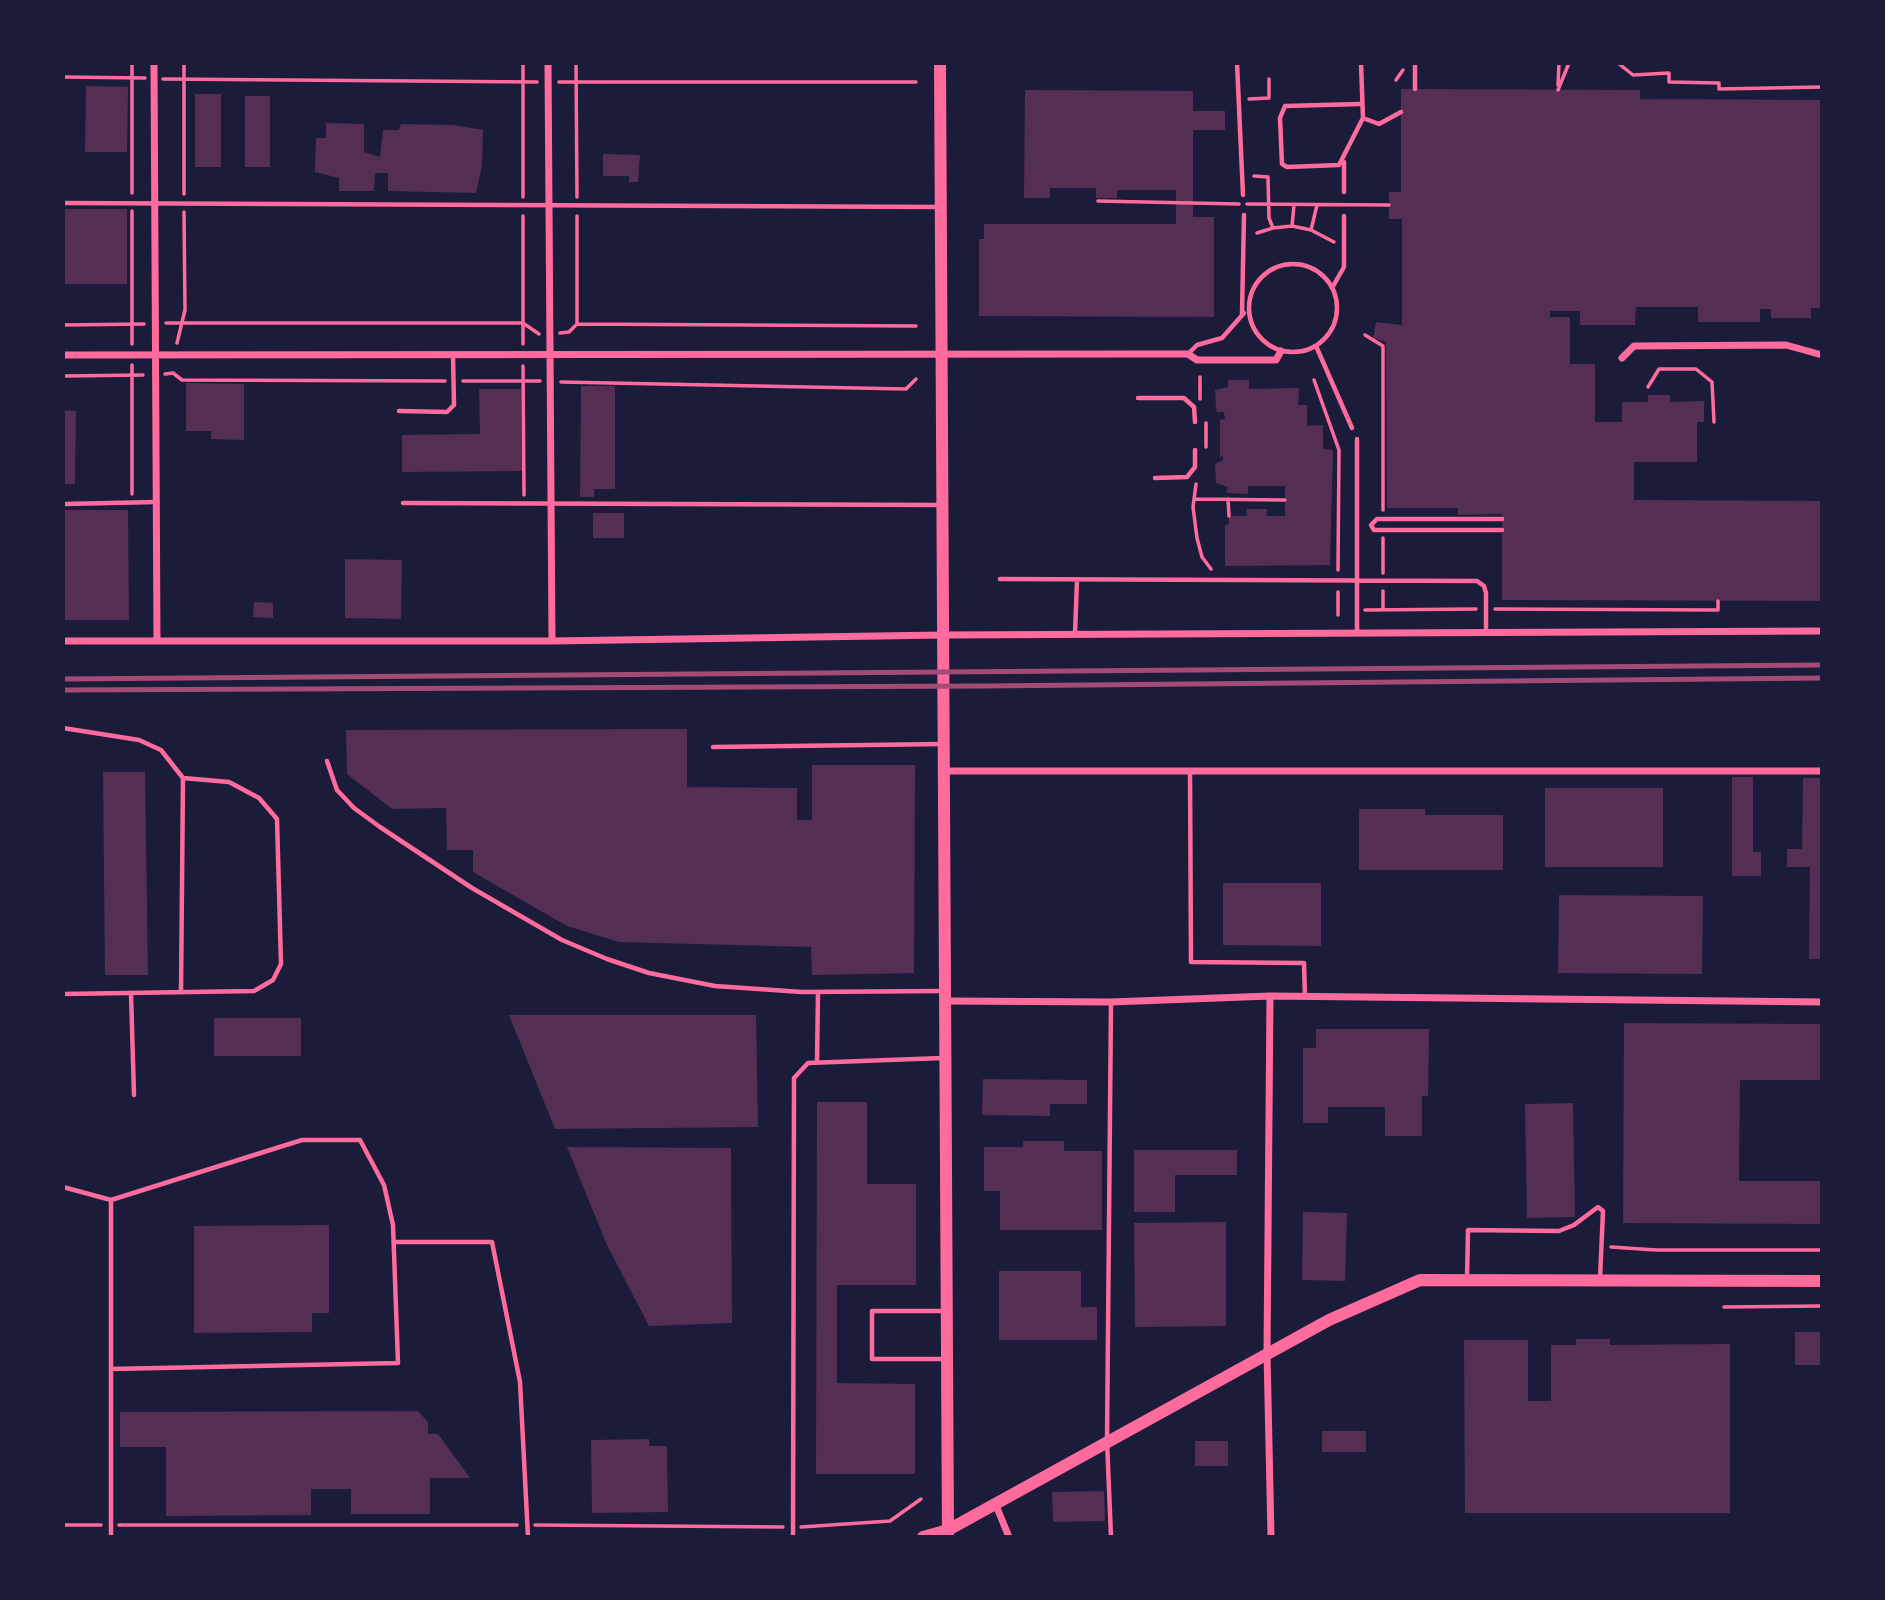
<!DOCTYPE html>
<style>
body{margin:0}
#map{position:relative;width:1885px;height:1600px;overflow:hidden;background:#1b1b3a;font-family:Raleway,sans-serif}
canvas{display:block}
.frame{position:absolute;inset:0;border:65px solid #1b1b3a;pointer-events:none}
</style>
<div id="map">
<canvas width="1885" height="1600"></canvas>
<div class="frame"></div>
</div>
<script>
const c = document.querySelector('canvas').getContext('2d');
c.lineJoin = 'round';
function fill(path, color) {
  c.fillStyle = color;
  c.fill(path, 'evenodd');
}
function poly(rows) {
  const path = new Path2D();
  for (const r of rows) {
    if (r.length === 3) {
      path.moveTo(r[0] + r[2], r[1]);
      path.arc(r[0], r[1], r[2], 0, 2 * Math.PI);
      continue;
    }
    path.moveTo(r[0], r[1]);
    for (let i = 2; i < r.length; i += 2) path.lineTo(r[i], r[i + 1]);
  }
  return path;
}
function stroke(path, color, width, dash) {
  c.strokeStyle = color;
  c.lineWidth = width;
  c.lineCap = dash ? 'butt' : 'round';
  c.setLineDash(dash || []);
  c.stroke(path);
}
const building = poly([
 [86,86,128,87,127,152,85,152],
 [1401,89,1640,90,1640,99,1822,100,1822,308,1811,308,1811,318,1771,318,1771,309,1760,309,1760,322,1698,322,1698,307,1636,307,1635,325,1580,325,1580,311,1550,311,1550,317,1570,317,1570,364,1595,364,1595,422,1622,422,1622,402,1648,402,1648,395,1670,395,1670,402,1704,401,1704,422,1697,422,1697,462,1634,462,1634,500,1822,501,1822,601,1502,600,1502,514,1458,515,1458,508,1387,508,1386,342,1373,338,1376,322,1402,325,1402,219,1389,219,1389,192,1401,192],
 [1025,90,1193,91,1193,111,1225,111,1225,130,1193,130,1193,217,1214,217,1214,317,979,316,979,239,984,239,984,224,1176,224,1176,190,1117,190,1117,198,1096,198,1096,188,1050,188,1050,198,1024,198],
 [195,94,221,94,221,167,195,167],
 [245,96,270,96,270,167,245,167],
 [326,123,364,124,364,152,380,157,383,130,399,130,401,124,454,125,483,130,482,165,476,193,388,191,388,173,375,173,374,191,339,191,339,178,315,172,316,138,326,138],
 [603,154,640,155,638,182,629,182,629,176,603,176],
 [63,209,127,209,127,284,63,284],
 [1228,380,1249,380,1249,389,1299,388,1298,405,1307,405,1307,426,1323,425,1323,449,1333,450,1330,565,1225,566,1225,525,1229,524,1229,516,1247,516,1246,509,1267,509,1266,516,1285,516,1285,486,1248,486,1248,494,1226,493,1228,487,1216,483,1215,464,1223,460,1223,456,1220,457,1220,419,1225,420,1224,412,1217,412,1216,408,1215,390,1228,387],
 [186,383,244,384,244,440,211,439,211,431,186,431],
 [581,386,615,386,615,489,594,489,594,497,580,497],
 [479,389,521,389,522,471,402,472,402,435,480,434],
 [63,410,76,411,75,484,63,484],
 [63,510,128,510,129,620,63,620],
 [593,513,624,513,624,538,593,538],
 [345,559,402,560,401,619,345,618],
 [254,602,273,603,273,618,253,617],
 [687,729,687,787,797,788,797,820,812,820,812,765,915,765,914,973,812,975,811,947,619,942,567,926,473,872,473,850,447,850,446,808,392,809,347,774,346,730],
 [103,772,145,772,148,975,105,975],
 [1732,777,1753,777,1753,852,1761,852,1761,876,1732,876],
 [1803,778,1822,778,1822,959,1809,959,1810,867,1787,867,1787,849,1802,849],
 [1545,788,1663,788,1663,867,1545,867],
 [1359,809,1425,809,1425,815,1503,815,1503,870,1359,870],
 [1223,883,1321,883,1321,946,1223,945],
 [1559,895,1703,896,1702,974,1558,973],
 [509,1015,756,1015,758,1127,555,1129],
 [214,1018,301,1018,301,1056,214,1056],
 [1624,1023,1822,1024,1822,1080,1740,1080,1739,1181,1822,1181,1822,1224,1623,1223],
 [1316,1029,1429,1029,1428,1096,1422,1096,1422,1136,1385,1136,1385,1107,1328,1107,1328,1123,1303,1123,1303,1048,1316,1048],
 [983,1079,1087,1080,1087,1104,1050,1104,1050,1116,982,1115],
 [817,1102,867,1102,867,1184,916,1184,916,1285,837,1285,837,1383,915,1384,915,1474,816,1474],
 [1573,1103,1575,1217,1527,1218,1525,1104],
 [1023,1141,1064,1141,1064,1151,1102,1151,1102,1230,1000,1230,1000,1191,984,1191,984,1147,1023,1147],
 [567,1147,731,1148,732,1323,649,1326,607,1245],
 [1134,1150,1237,1150,1237,1175,1175,1175,1175,1212,1134,1212],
 [1303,1212,1347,1213,1345,1281,1302,1280],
 [1226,1222,1226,1326,1135,1327,1134,1223],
 [329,1225,329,1313,312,1313,312,1332,194,1333,194,1226],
 [999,1271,1081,1271,1081,1307,1097,1307,1097,1340,999,1340],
 [1795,1332,1822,1332,1822,1365,1795,1365],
 [1576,1339,1610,1339,1610,1345,1730,1344,1730,1513,1465,1513,1464,1340,1528,1340,1528,1401,1551,1401,1551,1345,1576,1345],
 [418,1411,428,1422,428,1434,438,1434,470,1478,430,1478,430,1514,351,1514,351,1489,311,1489,311,1515,166,1516,166,1447,120,1447,120,1412],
 [1322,1431,1366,1431,1366,1452,1322,1452],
 [649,1439,649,1446,667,1446,668,1512,592,1513,591,1440],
 [1195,1441,1228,1441,1228,1466,1195,1466],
 [1104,1491,1105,1521,1053,1522,1052,1492]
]);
const path = poly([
 [132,63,132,193],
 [184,63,184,194],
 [523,63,523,197],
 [576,63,577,197],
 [1618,63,1633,75,1669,73,1669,82,1719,83,1719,89,1822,87],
 [63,77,145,78],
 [163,79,537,82],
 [1396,80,1403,70],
 [559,82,916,82],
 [1558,85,1559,63],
 [1558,90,1569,63],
 [1249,99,1269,98,1269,79],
 [1254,176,1268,177,1269,218,1273,228,1257,233],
 [1098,201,1239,204],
 [1247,204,1389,205],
 [132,211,132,344],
 [523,216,523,344],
 [577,216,577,323],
 [1292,226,1294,205],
 [1273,228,1292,226,1311,230,1334,242],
 [1311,230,1317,205],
 [166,323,523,323,539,334],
 [63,325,144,324],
 [560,333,569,332,577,324,916,326],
 [1365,335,1383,346,1383,510],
 [177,343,185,310,184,212],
 [132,365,132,494],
 [523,366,524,495],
 [165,374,173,373,182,380,445,381],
 [63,376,143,375],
 [1200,377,1200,399],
 [1314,380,1339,450,1338,570],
 [463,381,540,381],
 [561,382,906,389,916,379],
 [1648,387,1659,369,1696,369,1712,382,1714,422],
 [1206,447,1206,423],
 [1196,484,1193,507,1197,538,1202,557,1211,569],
 [1194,499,1285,500],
 [1228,499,1229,516],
 [1383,573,1383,538],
 [1383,591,1383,610],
 [1338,592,1338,615],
 [1495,609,1718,610,1718,601],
 [1365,610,1476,609],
 [1611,1247,1656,1250,1822,1250],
 [1724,1307,1822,1306],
 [63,1525,101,1525],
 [119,1525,517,1525],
 [535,1525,783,1527],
 [801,1527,890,1521,921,1499]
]);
const service = poly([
 [1237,63,1243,195],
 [1361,63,1363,118,1379,124,1401,112],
 [1415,89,1415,63],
 [1360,104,1285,106,1280,118,1282,164,1287,167,1339,165,1363,118],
 [1344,162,1344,192],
 [63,203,940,207],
 [1293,308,44],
 [1332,288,1344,267,1344,216],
 [1242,314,1244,215],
 [1316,346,1352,428],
 [1188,354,1197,345,1222,338,1244,313],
 [1138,398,1184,398,1194,407,1195,422],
 [399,411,447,412,454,405,453,355],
 [1357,439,1357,633],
 [1155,478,1187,477,1195,467,1195,450],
 [403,503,941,505],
 [63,504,156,502],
 [1502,519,1377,519,1371,525,1374,530,1502,530],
 [1000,579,1477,581,1484,586,1486,593,1486,632],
 [1075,634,1077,580],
 [63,728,139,740,161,750,183,778],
 [713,747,943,744],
 [327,761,337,790,354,808,380,827,472,888,562,940,607,959,649,973,715,986,802,992,942,991],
 [1190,771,1191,962,1304,963,1305,997],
 [131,993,134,1095],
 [63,994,254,991,273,980,281,964,277,819,259,798,229,782,183,778,181,992],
 [817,1062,818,992],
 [63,1187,111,1200,111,1537],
 [111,1200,302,1140,360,1140,384,1185,393,1225,398,1363,111,1369],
 [395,1242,492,1242,520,1382,528,1537],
 [1467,1278,1468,1230,1559,1231,1574,1225,1598,1207,1603,1211,1600,1278],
 [944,1359,872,1359,872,1311,946,1311],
 [793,1537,794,1078,808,1063,942,1058],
 [1111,1537,1107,1441,1111,1003]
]);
const minor = poly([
 [154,63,157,641],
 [548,63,552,641],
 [63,355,1138,354,1188,354,1197,360,1276,360,1281,351],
 [1622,358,1634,346,1786,345,1822,355],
 [63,641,552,641,943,635,1822,631],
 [944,771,1822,771],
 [1270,996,1267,1353,1271,1537],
 [946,1001,1111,1002,1270,996,1822,1002],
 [995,1503,1009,1537]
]);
const tertiary = poly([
 [940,63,948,1537],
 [923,1537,948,1530,1329,1320,1420,1280,1822,1281]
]);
const rail = poly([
 [63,679,1822,665],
 [63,690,982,686,1822,678]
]);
fill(building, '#542f53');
stroke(path, '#ff6b9d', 3.5);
stroke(service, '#ff6b9d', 4.5);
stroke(minor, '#ff6b9d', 7);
stroke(tertiary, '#ff6b9d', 12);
stroke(rail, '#a44b75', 5);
</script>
